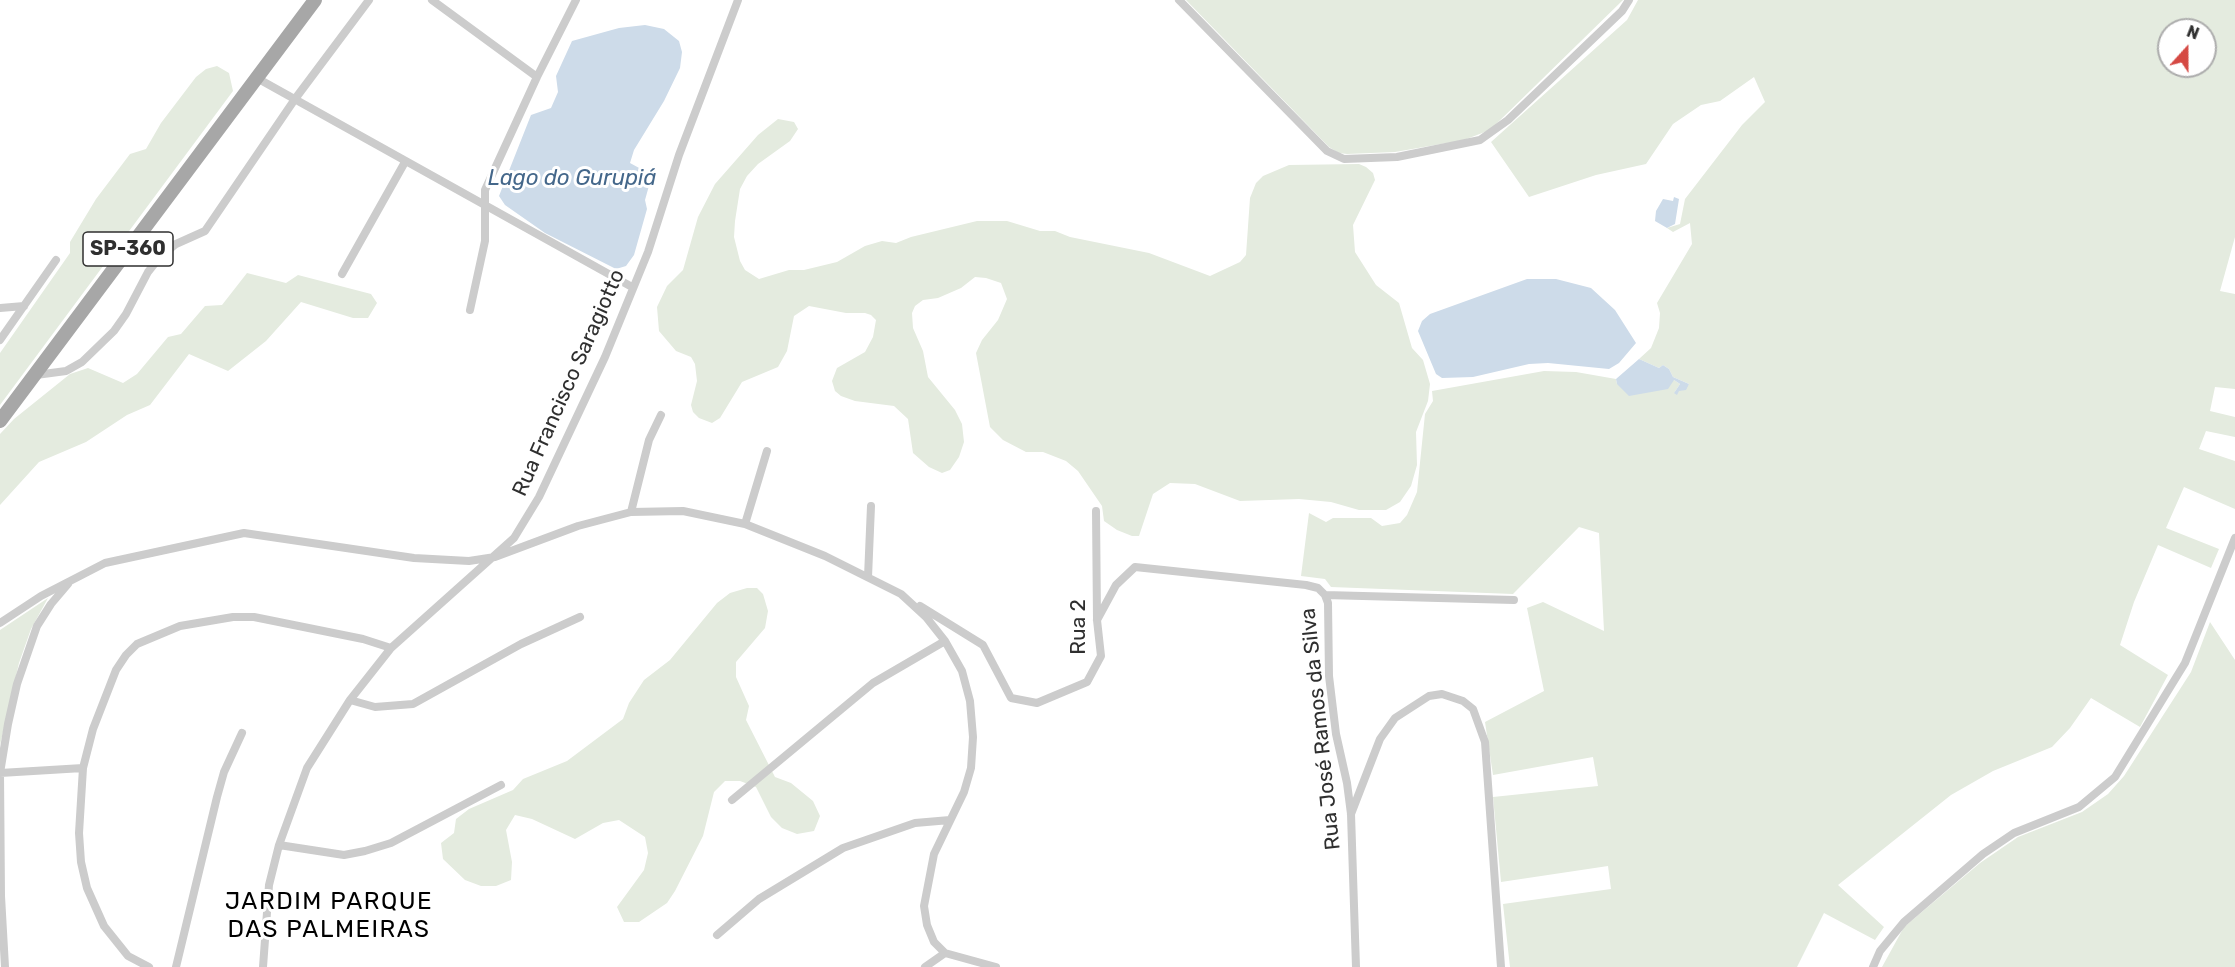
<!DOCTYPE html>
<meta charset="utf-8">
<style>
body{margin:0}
#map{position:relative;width:2235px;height:967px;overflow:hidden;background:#fff;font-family:Rubik,sans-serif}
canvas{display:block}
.north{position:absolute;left:2157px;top:18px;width:60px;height:60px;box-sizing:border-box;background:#fff;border:2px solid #acacac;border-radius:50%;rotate:21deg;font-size:16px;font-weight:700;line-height:24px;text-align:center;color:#2f2f2f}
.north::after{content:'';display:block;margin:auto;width:21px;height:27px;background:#d54943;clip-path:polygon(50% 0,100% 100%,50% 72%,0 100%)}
</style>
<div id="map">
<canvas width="2235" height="967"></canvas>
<div class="north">N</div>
</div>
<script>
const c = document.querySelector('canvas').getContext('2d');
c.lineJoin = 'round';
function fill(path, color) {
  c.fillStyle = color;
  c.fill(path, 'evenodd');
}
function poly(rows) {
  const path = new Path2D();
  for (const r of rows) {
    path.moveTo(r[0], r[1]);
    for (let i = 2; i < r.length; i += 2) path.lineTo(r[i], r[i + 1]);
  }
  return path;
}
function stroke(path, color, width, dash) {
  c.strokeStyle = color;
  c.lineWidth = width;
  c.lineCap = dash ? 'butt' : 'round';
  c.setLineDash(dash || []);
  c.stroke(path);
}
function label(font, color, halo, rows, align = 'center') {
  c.font = font + ' Rubik,sans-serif';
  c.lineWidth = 6;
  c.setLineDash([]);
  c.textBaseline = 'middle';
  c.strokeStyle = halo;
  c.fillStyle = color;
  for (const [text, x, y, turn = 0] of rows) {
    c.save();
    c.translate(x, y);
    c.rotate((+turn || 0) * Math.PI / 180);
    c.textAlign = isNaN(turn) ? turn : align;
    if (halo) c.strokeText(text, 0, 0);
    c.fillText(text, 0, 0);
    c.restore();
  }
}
const green = poly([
 [1186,0,1623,0,1490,130,1464,140,1395,152,1347,154,1339,153,1329,147],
 [1638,0,2235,0,2235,237,2220,291,2235,294,2235,389,2215,387,2210,411,2235,417,2235,437,2206,431,2199,449,2235,461,2235,509,2184,487,2166,528,2219,549,2211,568,2158,545,2134,602,2120,645,2168,675,2140,727,2091,698,2070,728,2052,747,1993,771,1951,795,1838,885,1884,927,1875,940,1824,913,1797,967,1510,967,1503,904,1611,889,1608,866,1501,882,1493,797,1598,786,1593,757,1493,775,1485,722,1544,691,1527,608,1543,602,1604,631,1599,533,1579,527,1513,594,1331,587,1325,579,1301,576,1309,513,1326,522,1333,518,1371,518,1382,526,1400,523,1407,515,1417,492,1425,414,1433,401,1432,391,1544,371,1576,372,1616,379,1617,384,1674,380,1680,384,1674,393,1689,384,1673,377,1669,369,1663,365,1659,368,1639,359,1651,348,1659,328,1660,313,1657,303,1692,244,1690,223,1673,232,1667,228,1680,224,1685,199,1742,125,1765,102,1754,77,1720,101,1701,105,1673,124,1646,164,1596,175,1529,197,1491,142,1627,20],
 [2169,30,2205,30,2205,66,2169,66],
 [217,66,229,73,233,91,0,405,0,353,70,253,70,242,96,199,130,154,146,149,161,123,196,77,206,69],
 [778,119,794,122,798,129,790,141,758,164,747,176,740,189,735,221,734,237,740,261,745,270,759,279,789,270,804,270,837,262,865,246,882,241,896,243,911,237,977,221,1007,221,1040,231,1055,231,1070,237,1149,253,1210,276,1240,262,1246,255,1250,198,1256,183,1263,176,1289,165,1359,164,1366,167,1373,173,1375,180,1353,225,1355,252,1376,285,1399,303,1412,348,1423,360,1430,384,1428,401,1416,432,1417,465,1411,486,1400,502,1386,510,1359,510,1331,502,1299,499,1240,501,1195,484,1170,483,1153,494,1139,536,1132,536,1117,530,1104,521,1102,506,1078,471,1066,461,1043,452,1026,452,1003,440,990,427,976,353,982,340,998,320,1007,299,1001,283,986,278,975,277,961,288,938,298,923,300,915,306,912,313,913,328,923,351,928,377,955,410,962,424,964,442,959,457,950,470,942,473,929,467,913,453,908,419,894,406,855,401,841,396,835,391,832,381,837,368,865,352,873,337,876,320,871,315,865,313,846,313,809,306,794,316,787,351,778,367,742,382,720,418,712,423,699,418,693,412,691,405,697,381,695,364,691,357,676,351,659,331,657,307,667,286,683,270,698,217,715,184,758,135],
 [247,273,286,283,298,275,371,294,377,303,368,318,353,318,301,302,266,341,228,371,189,354,150,405,127,415,86,442,39,462,0,505,0,434,14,419,70,374,88,368,123,383,137,374,168,337,181,334,205,306,222,305],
 [747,588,757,588,763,594,768,611,765,628,736,662,736,677,749,706,746,720,775,777,791,783,813,801,820,816,814,831,797,834,782,828,771,817,756,787,740,781,725,781,714,792,703,836,675,891,667,903,639,922,624,922,617,907,644,870,648,853,645,837,619,820,603,823,575,839,532,819,515,815,506,830,512,862,511,880,496,886,481,886,465,880,443,859,441,843,454,833,456,819,469,809,513,790,523,779,567,761,623,719,629,703,644,680,670,660,717,603,730,593],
 [48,598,31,629,19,663,0,745,0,630],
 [2210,622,2235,660,2235,967,1882,967,1904,927,1980,863,2018,837,2082,812,2108,794,2124,776,2191,672]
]);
const water = poly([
 [645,25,664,29,679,41,682,52,680,68,664,101,634,150,630,163,652,175,645,200,647,209,634,255,626,266,616,269,545,233,505,205,499,196,531,115,551,108,558,92,556,76,572,41,619,28],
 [1674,197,1679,199,1675,224,1667,228,1655,221,1656,211,1663,199,1673,201],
 [1527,279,1556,279,1591,288,1615,310,1636,343,1619,363,1609,369,1548,363,1529,364,1473,377,1442,378,1436,374,1418,331,1422,321,1430,314],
 [1639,359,1659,368,1663,365,1669,369,1673,377,1689,384,1686,390,1679,391,1677,395,1674,393,1680,384,1674,380,1668,389,1629,396,1617,384,1616,379]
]);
const street = poly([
 [432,0,537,77],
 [1179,0,1327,151,1344,159,1397,157,1480,140,1508,120,1622,11,1629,0],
 [255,77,632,287],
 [342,274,405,162],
 [0,308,24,306],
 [470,310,485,241,485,190,537,77,576,0],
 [0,340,56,260],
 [36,375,66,371,82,362,114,331,126,314,148,272,159,258,176,244,205,231,295,99,369,0],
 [631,512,649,440,661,415],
 [745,524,767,451],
 [868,577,871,506],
 [1325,595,1328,603,1329,676,1336,734,1347,783,1351,814,1356,967],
 [920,606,983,645,1011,698,1037,703,1087,682,1101,656,1097,620,1096,511],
 [1097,620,1116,585,1135,567,1306,585,1318,588,1325,595,1514,600],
 [0,623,41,596,105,563,244,533,414,558,469,561,495,557,578,526,631,512,683,511,745,524,825,556,901,594,926,617,945,641,962,671,970,701,973,737,971,768,964,792,934,854,924,906,927,925,934,942,945,953,996,967],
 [350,700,375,707,413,704,521,644,580,617],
 [0,773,83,768],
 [732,800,873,683,945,641],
 [1351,814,1380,739,1395,718,1429,696,1442,694,1463,701,1473,709,1485,742,1501,967],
 [279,845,344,855,365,851,391,843,501,785],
 [717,935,759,899,843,848,915,823,950,820],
 [5,967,1,896,0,773,8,724,17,684,37,626,51,604,68,584],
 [149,967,128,956,104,926,87,888,81,862,79,833,83,768,93,729,116,670,126,655,137,644,180,626,233,617,254,617,363,639,391,648],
 [176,967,217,797,224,772,242,733],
 [263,967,269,885,279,845,307,768,350,700,391,648,514,538,539,497,605,357,648,252,679,155,738,0],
 [925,967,945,953],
 [1873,967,1880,951,1904,922,1983,854,2014,833,2079,807,2115,777,2185,663,2235,538]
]);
const primary = poly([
 [0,421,315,0]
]);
const shields = [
 [128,249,90]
];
const shieldNames = [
 ["SP-360",128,249]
];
const streetNames = [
 ["Rua Francisco Saragiotto",569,383,-66],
 ["Rua 2",1079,627,-90],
 ["Rua José Ramos da Silva",1321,729,-96]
];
const waterNames = [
 ["Lago do Gurupiá",572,179]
];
const quarterNames = [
 ["JARDIM PARQUE",329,902],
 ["DAS PALMEIRAS",329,930]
];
fill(green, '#e4ebdf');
fill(water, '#cddbe9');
stroke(street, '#ccc', 8);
stroke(primary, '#a7a7a7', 14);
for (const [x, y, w] of shields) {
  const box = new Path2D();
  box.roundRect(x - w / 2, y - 17, w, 34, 4.5);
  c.fillStyle = '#fff';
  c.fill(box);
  stroke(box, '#2f2f2f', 1.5);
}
label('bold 20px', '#2f2f2f', null, shieldNames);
label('21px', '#2f2f2f', '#fff', streetNames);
label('italic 22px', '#44678a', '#fff', waterNames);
c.letterSpacing = '1.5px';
label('24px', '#000', '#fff', quarterNames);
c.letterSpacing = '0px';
</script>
